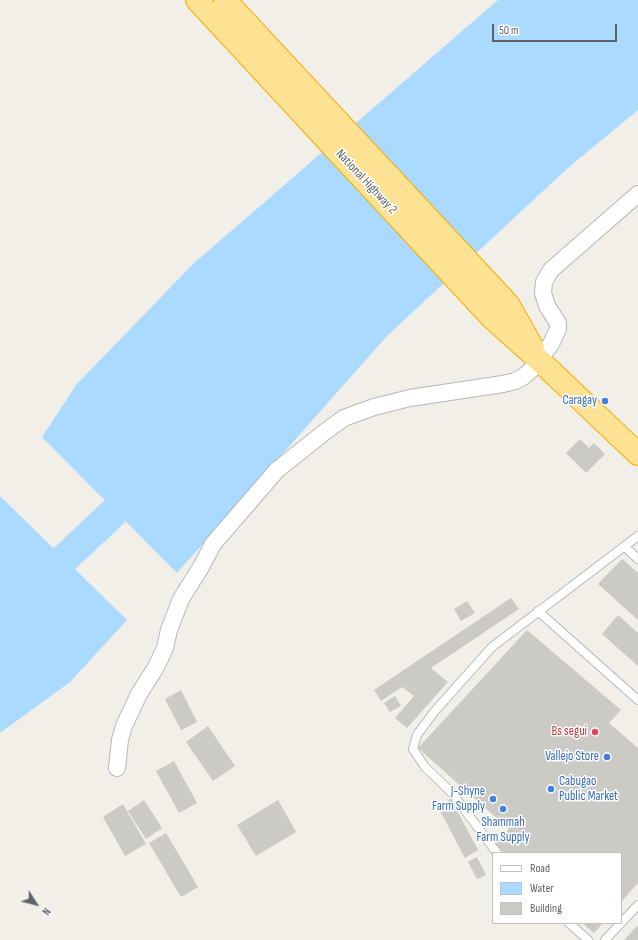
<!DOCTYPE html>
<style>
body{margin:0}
#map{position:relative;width:638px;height:940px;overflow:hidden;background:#f1efe8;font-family:"Sofia Sans Condensed",sans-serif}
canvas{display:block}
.legend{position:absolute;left:492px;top:852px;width:130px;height:72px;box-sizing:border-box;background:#fff;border:1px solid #bfc1c3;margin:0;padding:5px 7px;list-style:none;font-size:12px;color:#5f6368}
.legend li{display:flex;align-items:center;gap:8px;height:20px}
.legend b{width:20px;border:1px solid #bfc1c3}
.north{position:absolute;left:16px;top:884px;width:40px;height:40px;-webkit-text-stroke:3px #fff;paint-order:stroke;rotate:126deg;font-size:11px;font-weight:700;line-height:16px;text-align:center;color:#5f6368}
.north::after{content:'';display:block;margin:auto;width:14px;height:18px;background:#5f6368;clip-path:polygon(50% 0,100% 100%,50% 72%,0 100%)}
.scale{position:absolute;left:492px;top:24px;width:125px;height:18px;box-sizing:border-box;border:2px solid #5f6368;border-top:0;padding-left:5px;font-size:12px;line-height:14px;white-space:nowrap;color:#5f6368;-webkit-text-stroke:3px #fff;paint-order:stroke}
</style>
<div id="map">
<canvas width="638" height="940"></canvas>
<ul class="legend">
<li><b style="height:5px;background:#fff"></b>Road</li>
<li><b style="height:11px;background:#aadaff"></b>Water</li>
<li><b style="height:11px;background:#cccac5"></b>Building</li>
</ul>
<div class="north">N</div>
<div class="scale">50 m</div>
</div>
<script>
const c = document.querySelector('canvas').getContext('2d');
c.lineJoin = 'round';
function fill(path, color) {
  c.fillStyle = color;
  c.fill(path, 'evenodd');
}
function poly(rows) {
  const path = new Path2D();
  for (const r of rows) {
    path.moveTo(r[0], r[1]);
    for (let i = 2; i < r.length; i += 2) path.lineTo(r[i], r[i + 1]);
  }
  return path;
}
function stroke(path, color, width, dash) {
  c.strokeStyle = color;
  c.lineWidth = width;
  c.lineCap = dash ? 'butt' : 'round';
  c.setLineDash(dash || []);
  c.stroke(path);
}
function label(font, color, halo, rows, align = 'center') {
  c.font = font + ' "Sofia Sans Condensed",sans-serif';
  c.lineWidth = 3;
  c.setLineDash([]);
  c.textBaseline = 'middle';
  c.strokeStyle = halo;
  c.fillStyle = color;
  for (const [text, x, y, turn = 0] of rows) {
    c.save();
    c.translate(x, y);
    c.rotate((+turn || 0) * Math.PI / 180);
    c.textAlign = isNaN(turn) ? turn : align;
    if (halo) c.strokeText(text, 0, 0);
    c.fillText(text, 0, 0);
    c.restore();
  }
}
const water = poly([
 [498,0,638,0,638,110,569,167,387,336,177,573,42,437,76,385,193,264],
 [0,496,127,620,70,682,0,733]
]);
const river = poly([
 [0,619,145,483]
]);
const building = poly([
 [580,439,589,448,594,443,605,454,586,473,566,453],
 [622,559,638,573,638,620,598,584],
 [511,598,519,609,431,668,448,682,407,728,395,718,414,696,402,687,381,701,374,690],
 [467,601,475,613,461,621,454,609],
 [618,615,638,633,638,666,602,634],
 [527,630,621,710,609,723,638,748,638,883,621,902,621,853,504,853,495,845,509,829,418,748],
 [181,690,197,722,181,730,165,699],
 [395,696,401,706,390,712,384,703],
 [208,726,235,766,213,781,186,742],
 [174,761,197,803,179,813,156,771],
 [451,799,478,850,465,858,438,807],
 [144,800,162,828,146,839,128,811],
 [278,800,296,832,256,856,237,825],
 [123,804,146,844,125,856,103,817],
 [166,833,198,887,181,897,149,843],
 [477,857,486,875,477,879,468,862],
 [582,923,603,923,594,933],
 [638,925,638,940,624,940]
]);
const lane = poly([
 [625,547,638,559],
 [538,611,638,700],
 [497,853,452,793,425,767,413,749,417,735,434,712,492,647,638,536],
 [569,923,588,940],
 [605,940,638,905]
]);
const street = poly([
 [117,768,120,740,124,726,139,694,156,667,165,648,169,630,181,599,201,567,213,544,277,470,326,431,344,418,374,407,410,398,503,384,515,381,523,377,531,370,551,344,558,329,558,323,547,306,543,293,544,282,551,270,638,194]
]);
const highway = poly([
 [197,0,492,318,539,360,638,454],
 [225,0,508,304,533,348]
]);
const markers = [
 [605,401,4,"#3f7fe0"],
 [595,732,4,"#e0444e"],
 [607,757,4,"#3f7fe0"],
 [551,789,4,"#3f7fe0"],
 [493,799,4,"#3f7fe0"],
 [503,809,4,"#3f7fe0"]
];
const streetNames = [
 ["National Highway 2",366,182,47]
];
const shopNames = [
 ["Caragay",597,401],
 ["Vallejo Store",599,757],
 ["Cabugao",559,782,"left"],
 ["Public Market",559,797,"left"],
 ["J-Shyne",485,792],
 ["Farm Supply",485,807],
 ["Shammah",503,823,"center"],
 ["Farm Supply",503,838,"center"]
];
const healthNames = [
 ["Bs segui",587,732]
];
fill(water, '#aadaff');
stroke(river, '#aadaff', 30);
fill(building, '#cccac5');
stroke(lane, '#b5b8bc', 10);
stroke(street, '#b5b8bc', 18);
stroke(highway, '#f9ab00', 24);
stroke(lane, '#fff', 8);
stroke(street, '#fff', 16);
stroke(highway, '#fde293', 22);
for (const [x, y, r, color] of markers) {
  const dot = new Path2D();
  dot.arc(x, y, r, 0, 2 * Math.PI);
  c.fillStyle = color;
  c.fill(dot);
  stroke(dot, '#fff', 1.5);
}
label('13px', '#5f6368', '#fff', streetNames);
label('13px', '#366cbe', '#fff', shopNames, 'right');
label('13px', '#be3a42', '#fff', healthNames, 'right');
</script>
